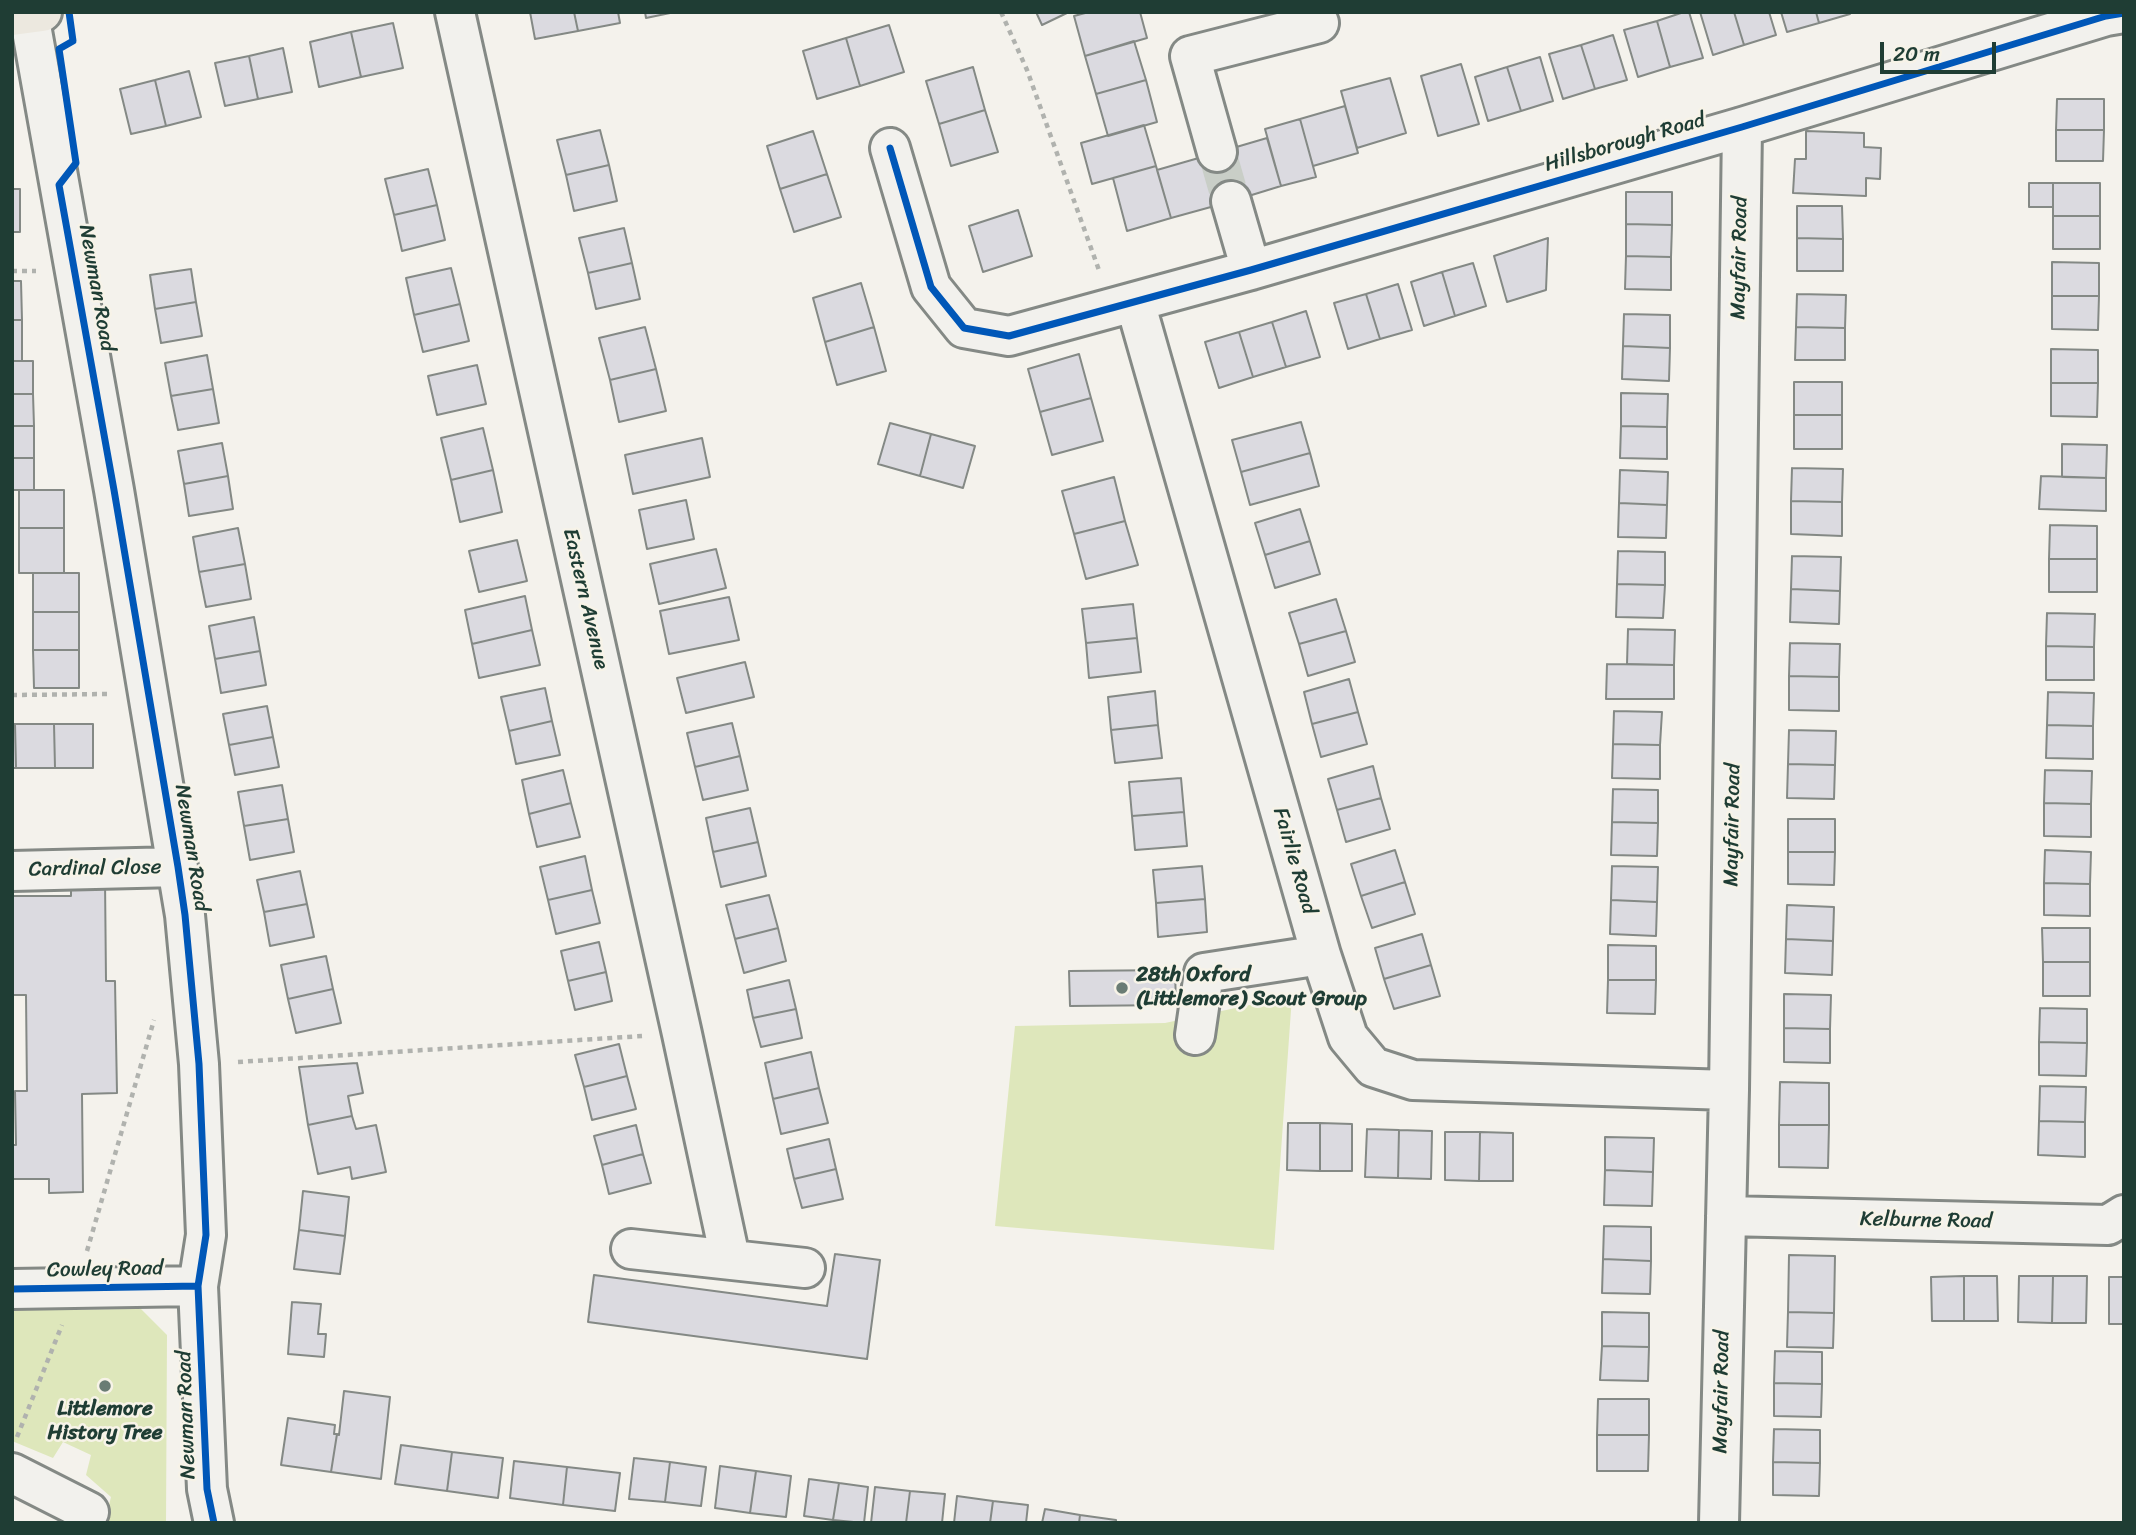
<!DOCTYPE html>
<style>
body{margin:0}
#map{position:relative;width:2136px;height:1535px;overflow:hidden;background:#f4f2ec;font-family:Sriracha,sans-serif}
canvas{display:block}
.frame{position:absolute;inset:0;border:14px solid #1f3d34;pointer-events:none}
.scale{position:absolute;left:1880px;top:42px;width:116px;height:32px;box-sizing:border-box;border:4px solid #1f3d34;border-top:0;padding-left:9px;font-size:21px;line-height:24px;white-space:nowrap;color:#1f3d34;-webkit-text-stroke:5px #f7f3e8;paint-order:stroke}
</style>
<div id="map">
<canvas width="2136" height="1535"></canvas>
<div class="frame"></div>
<div class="scale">20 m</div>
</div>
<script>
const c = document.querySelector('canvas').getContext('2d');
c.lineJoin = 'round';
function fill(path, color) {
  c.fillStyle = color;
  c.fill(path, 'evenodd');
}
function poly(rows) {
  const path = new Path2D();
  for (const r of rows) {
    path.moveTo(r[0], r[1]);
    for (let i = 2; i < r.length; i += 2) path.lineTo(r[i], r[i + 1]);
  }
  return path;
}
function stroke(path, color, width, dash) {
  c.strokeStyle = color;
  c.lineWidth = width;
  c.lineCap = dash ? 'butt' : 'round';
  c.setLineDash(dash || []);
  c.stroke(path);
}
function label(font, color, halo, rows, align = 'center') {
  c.font = font + ' Sriracha,sans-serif';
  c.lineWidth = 5;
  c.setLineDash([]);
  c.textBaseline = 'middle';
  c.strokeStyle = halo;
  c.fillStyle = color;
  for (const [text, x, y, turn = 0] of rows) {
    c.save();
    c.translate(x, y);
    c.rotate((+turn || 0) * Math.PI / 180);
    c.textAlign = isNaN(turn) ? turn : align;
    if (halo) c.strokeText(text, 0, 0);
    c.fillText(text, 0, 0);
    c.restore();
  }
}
const green = poly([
 [1292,996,1274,1250,995,1226,1015,1026,1165,1023],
 [141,1309,167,1335,166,1523,107,1523,105,1521,111,1497,86,1475,91,1455,63,1442,53,1458,12,1441,12,1310]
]);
const building = poly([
 [530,12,574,12,578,31,535,39,530,12],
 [574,12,618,12,620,23,578,31,574,12],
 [645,12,675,12,646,18,645,12],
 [1036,12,1069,12,1042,25,1036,12],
 [1089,12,1140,12,1147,38,1085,56,1074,16,1089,12],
 [1684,12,1689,12,1703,58,1670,67,1657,21,1684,12],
 [1700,12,1734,12,1744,45,1713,55,1700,12],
 [1734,12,1769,12,1776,35,1744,45,1734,12],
 [1781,12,1816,12,1819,23,1787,32,1781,12],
 [1816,12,1850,12,1850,14,1819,23,1816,12],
 [1657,21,1670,67,1638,77,1624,30,1657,21],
 [393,23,403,68,361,77,351,32,393,23],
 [889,25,904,72,860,86,846,38,889,25],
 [351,32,361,77,319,87,310,42,351,32],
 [1613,35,1627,80,1595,89,1581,45,1613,35],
 [846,38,860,86,817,99,803,51,846,38],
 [1134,41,1146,80,1096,94,1085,56,1134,41],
 [1581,45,1595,89,1563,99,1549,54,1581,45],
 [283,48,292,92,258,99,249,56,283,48],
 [249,56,258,99,225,106,215,63,249,56],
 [1540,57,1553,101,1521,111,1507,67,1540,57],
 [1461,64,1479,124,1438,136,1421,76,1461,64],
 [973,67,985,110,939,124,926,81,973,67],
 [1507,67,1521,111,1488,121,1475,77,1507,67],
 [189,71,201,117,166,126,155,80,189,71],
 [1390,78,1406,133,1357,148,1341,91,1390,78],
 [155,80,166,126,131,134,120,89,155,80],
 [1146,80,1157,122,1108,136,1096,94,1146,80],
 [2057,99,2104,99,2104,130,2056,130,2057,99],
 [1345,106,1358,153,1313,166,1300,119,1345,106],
 [985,110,998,152,951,166,939,124,985,110],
 [1300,119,1316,177,1281,186,1265,129,1300,119],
 [1144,125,1156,166,1092,184,1081,143,1144,125],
 [600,130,609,165,566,175,557,140,600,130],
 [2056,130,2104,130,2103,161,2056,161,2056,130],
 [813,131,827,174,780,189,767,146,813,131],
 [1806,131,1864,133,1864,147,1881,148,1880,179,1866,178,1866,196,1793,193,1795,159,1806,159,1806,131],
 [1267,138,1281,186,1229,202,1216,153,1267,138],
 [1216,153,1229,202,1171,218,1157,170,1216,153],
 [609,165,617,201,574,211,566,175,609,165],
 [1156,166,1171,218,1127,231,1113,178,1156,166],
 [428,169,437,205,394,215,385,179,428,169],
 [827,174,841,217,794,232,780,189,827,174],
 [2029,183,2053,183,2053,207,2029,207,2029,183],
 [2053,183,2100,183,2100,216,2053,216,2053,183],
 [12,189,20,189,20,232,12,232,12,189],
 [1626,192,1672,192,1672,225,1626,224,1626,192],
 [437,205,445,240,402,251,394,215,437,205],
 [1797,206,1842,206,1843,239,1797,238,1797,206],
 [1018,210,1032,256,983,272,969,226,1018,210],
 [2053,216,2100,216,2100,249,2053,249,2053,216],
 [1626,224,1672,225,1671,257,1626,256,1626,224],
 [624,228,632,263,588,273,579,238,624,228],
 [1548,238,1546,290,1507,302,1494,256,1548,238],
 [1797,238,1843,239,1843,271,1797,271,1797,238],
 [1626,256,1671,257,1671,290,1625,289,1626,256],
 [2052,262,2099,263,2099,296,2052,296,2052,262],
 [632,263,640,299,596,309,588,273,632,263],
 [1473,263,1486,306,1455,316,1442,272,1473,263],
 [451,268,460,304,414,315,406,278,451,268],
 [191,269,196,302,155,309,150,275,191,269],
 [1442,272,1455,316,1424,326,1411,282,1442,272],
 [12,281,21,281,22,320,12,320,12,281],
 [861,283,874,327,825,342,813,298,861,283],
 [1398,284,1412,330,1380,339,1366,294,1398,284],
 [1366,294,1380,339,1348,349,1334,303,1366,294],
 [1797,294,1846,295,1845,328,1796,327,1797,294],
 [2052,296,2099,296,2098,330,2052,329,2052,296],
 [196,302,202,336,161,343,155,309,196,302],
 [460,304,469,341,423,352,414,315,460,304],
 [1306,311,1320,357,1286,367,1272,322,1306,311],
 [1624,314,1670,315,1670,348,1623,346,1624,314],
 [12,320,22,320,22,361,12,361,12,320],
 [1272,322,1286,367,1253,377,1239,332,1272,322],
 [645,327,656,369,610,380,599,338,645,327],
 [874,327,886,371,837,385,825,342,874,327],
 [1796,327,1845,328,1845,360,1795,360,1796,327],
 [1239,332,1253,377,1219,388,1205,342,1239,332],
 [1623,346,1670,348,1669,381,1622,379,1623,346],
 [2051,349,2098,350,2098,383,2051,383,2051,349],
 [1079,354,1091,398,1040,412,1028,369,1079,354],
 [207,355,213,389,171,396,165,363,207,355],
 [12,361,33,361,33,394,12,394,12,361],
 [477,365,486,404,437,415,428,376,477,365],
 [656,369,666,411,619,422,610,380,656,369],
 [1794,382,1842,382,1842,415,1794,415,1794,382],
 [2051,383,2098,383,2097,417,2051,416,2051,383],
 [213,389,219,423,178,430,171,396,213,389],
 [1621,393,1668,394,1667,427,1621,426,1621,393],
 [12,394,33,394,34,426,12,426,12,394],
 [1091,398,1103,441,1052,455,1040,412,1091,398],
 [1794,415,1842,415,1842,449,1794,449,1794,415],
 [1301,422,1310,453,1241,472,1232,440,1301,422],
 [890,423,931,434,920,476,878,464,890,423],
 [12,426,34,426,34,458,12,458,12,426],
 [1621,426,1667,427,1667,459,1620,458,1621,426],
 [483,428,493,470,451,480,441,438,483,428],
 [931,434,975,446,963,488,920,476,931,434],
 [702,438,710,477,633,494,625,455,702,438],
 [222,443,228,476,184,484,178,451,222,443],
 [2062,444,2107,445,2106,478,2062,477,2062,444],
 [1310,453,1319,486,1250,505,1241,472,1310,453],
 [12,458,34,458,34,490,12,490,12,458],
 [1792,468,1843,469,1842,502,1791,501,1792,468],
 [493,470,502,512,460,522,451,480,493,470],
 [1620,470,1668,472,1667,505,1619,503,1620,470],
 [228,476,233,509,189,516,184,484,228,476],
 [2041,476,2106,478,2106,511,2039,509,2041,476],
 [1114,477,1125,521,1074,534,1062,491,1114,477],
 [19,490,64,490,64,528,19,528,19,490],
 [686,500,694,539,647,549,639,510,686,500],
 [1791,501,1842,502,1842,536,1791,534,1791,501],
 [1619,503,1667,505,1666,538,1618,537,1619,503],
 [1300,509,1310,541,1265,555,1255,523,1300,509],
 [1125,521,1138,565,1086,579,1074,534,1125,521],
 [2050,525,2097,526,2097,559,2049,559,2050,525],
 [19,528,64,528,64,573,19,573,19,528],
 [238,528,245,564,199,572,193,537,238,528],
 [517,540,527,581,479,592,469,551,517,540],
 [1310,541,1320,574,1275,588,1265,555,1310,541],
 [716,549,726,588,659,604,650,564,716,549],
 [1618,551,1665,552,1665,585,1617,584,1618,551],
 [1792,556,1841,557,1840,591,1791,589,1792,556],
 [2049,559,2097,559,2097,592,2049,592,2049,559],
 [245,564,251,599,206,607,199,572,245,564],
 [33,573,79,573,79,612,33,612,33,573],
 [1617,584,1665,585,1663,618,1616,617,1617,584],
 [1791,589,1840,591,1839,624,1790,622,1791,589],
 [525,596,532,630,472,644,465,610,525,596],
 [729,597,739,640,669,654,660,611,729,597],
 [1336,599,1346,631,1299,644,1289,613,1336,599],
 [1133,604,1137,638,1086,643,1082,609,1133,604],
 [33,612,79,612,79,650,33,650,33,612],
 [2047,613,2095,614,2094,647,2046,646,2047,613],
 [254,617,260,651,215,659,209,626,254,617],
 [1628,629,1675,630,1674,665,1627,664,1628,629],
 [532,630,540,665,479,678,472,644,532,630],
 [1346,631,1355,662,1308,676,1299,644,1346,631],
 [1137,638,1141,672,1089,678,1086,643,1137,638],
 [1790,643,1840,644,1839,677,1789,676,1790,643],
 [2046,646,2094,647,2094,680,2046,680,2046,646],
 [33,650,79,650,79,688,34,688,33,650],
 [260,651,266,685,221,693,215,659,260,651],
 [745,662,754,697,686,713,677,678,745,662],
 [1607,664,1674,665,1674,699,1606,699,1607,664],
 [1789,676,1839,677,1839,711,1789,710,1789,676],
 [1349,679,1358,712,1312,724,1304,692,1349,679],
 [545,688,552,721,509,731,501,697,545,688],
 [1155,691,1158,725,1111,730,1108,697,1155,691],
 [2048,692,2094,693,2093,726,2047,725,2048,692],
 [267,706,273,737,229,745,223,714,267,706],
 [1614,711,1662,712,1660,745,1613,744,1614,711],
 [1358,712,1367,744,1321,757,1312,724,1358,712],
 [552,721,560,755,516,764,509,731,552,721],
 [732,723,740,756,695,767,687,733,732,723],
 [12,724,15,724,16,768,12,768,12,724],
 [15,724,54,724,55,768,16,768,15,724],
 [54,724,93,724,93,768,55,768,54,724],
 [1158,725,1162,758,1115,763,1111,730,1158,725],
 [2047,725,2093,726,2093,759,2046,758,2047,725],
 [1789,730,1836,731,1835,765,1788,764,1789,730],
 [273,737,279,767,235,775,229,745,273,737],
 [1613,744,1660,745,1660,779,1612,778,1613,744],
 [740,756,748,790,703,800,695,767,740,756],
 [1788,764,1835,765,1834,799,1787,798,1788,764],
 [1373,766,1381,798,1337,810,1328,779,1373,766],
 [563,770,571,803,529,814,522,780,563,770],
 [2045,770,2092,771,2091,804,2044,803,2045,770],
 [1181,778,1184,812,1132,816,1129,782,1181,778],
 [282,785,288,819,244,826,238,792,282,785],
 [1613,789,1658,790,1658,823,1612,822,1613,789],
 [1381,798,1390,829,1346,842,1337,810,1381,798],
 [571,803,580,837,537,847,529,814,571,803],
 [2044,803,2091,804,2091,837,2044,836,2044,803],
 [750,808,758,842,713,852,706,818,750,808],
 [1184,812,1187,846,1135,850,1132,816,1184,812],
 [288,819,294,852,250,860,244,826,288,819],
 [1788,819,1835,819,1835,852,1788,852,1788,819],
 [1612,822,1658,823,1657,856,1611,855,1612,822],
 [758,842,766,876,721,887,713,852,758,842],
 [1395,850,1405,882,1361,896,1351,864,1395,850],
 [2045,850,2091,852,2090,884,2044,883,2045,850],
 [1788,852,1835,852,1834,885,1788,884,1788,852],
 [585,856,592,890,548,900,540,867,585,856],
 [1202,866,1205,899,1156,903,1153,870,1202,866],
 [1612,866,1658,867,1657,902,1611,900,1612,866],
 [300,871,307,904,264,912,257,880,300,871],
 [105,879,106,981,115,981,117,1093,82,1094,83,1192,49,1193,49,1179,12,1179,12,1145,16,1145,15,1091,27,1091,26,995,12,995,12,896,71,896,71,880,105,879],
 [1405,882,1415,914,1372,928,1361,896,1405,882],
 [2044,883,2090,884,2090,916,2044,915,2044,883],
 [592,890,600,923,556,934,548,900,592,890],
 [769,895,778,928,735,939,726,905,769,895],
 [1205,899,1207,932,1158,937,1156,903,1205,899],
 [1611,900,1657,902,1656,936,1610,934,1611,900],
 [307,904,314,937,270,946,264,912,307,904],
 [1787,905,1834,907,1833,941,1786,939,1787,905],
 [778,928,786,961,744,973,735,939,778,928],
 [2042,928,2090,928,2090,962,2043,962,2042,928],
 [1422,934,1431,965,1384,979,1375,948,1422,934],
 [1786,939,1833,941,1832,975,1785,973,1786,939],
 [599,942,606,972,568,981,561,951,599,942],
 [1608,945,1656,946,1656,980,1608,980,1608,945],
 [326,956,333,989,288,999,281,965,326,956],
 [2043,962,2090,962,2090,996,2043,996,2043,962],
 [1431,965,1440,996,1394,1009,1384,979,1431,965],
 [1175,970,1176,1005,1070,1006,1069,971,1175,970],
 [606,972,612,1001,575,1010,568,981,606,972],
 [789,980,796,1009,753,1018,747,990,789,980],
 [1608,980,1656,980,1655,1014,1607,1013,1608,980],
 [333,989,341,1023,296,1033,288,999,333,989],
 [1784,994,1831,995,1830,1029,1784,1028,1784,994],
 [2040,1008,2087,1009,2087,1043,2039,1042,2040,1008],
 [796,1009,802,1038,761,1047,753,1018,796,1009],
 [1784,1028,1830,1029,1830,1063,1784,1062,1784,1028],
 [2039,1042,2087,1043,2086,1076,2039,1075,2039,1042],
 [619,1044,627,1076,584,1087,575,1055,619,1044],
 [811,1052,819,1088,773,1099,765,1063,811,1052],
 [357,1063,363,1093,348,1096,352,1116,308,1125,299,1067,357,1063],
 [627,1076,636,1109,592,1120,584,1087,627,1076],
 [1780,1082,1829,1083,1829,1125,1779,1125,1780,1082],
 [2040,1086,2086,1087,2085,1122,2039,1121,2040,1086],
 [819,1088,828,1123,781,1134,773,1099,819,1088],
 [352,1116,356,1129,376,1125,386,1172,352,1179,350,1167,318,1174,308,1125,352,1116],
 [2039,1121,2085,1122,2085,1157,2038,1155,2039,1121],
 [1288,1123,1320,1123,1320,1171,1287,1170,1288,1123],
 [1320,1123,1352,1124,1352,1171,1320,1171,1320,1123],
 [636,1125,643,1154,602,1165,594,1136,636,1125],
 [1779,1125,1829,1125,1828,1168,1779,1167,1779,1125],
 [1367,1129,1399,1130,1398,1178,1365,1177,1367,1129],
 [1399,1130,1432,1131,1431,1179,1398,1178,1399,1130],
 [1445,1132,1480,1132,1479,1181,1445,1180,1445,1132],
 [1480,1132,1513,1133,1513,1181,1479,1181,1480,1132],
 [1605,1137,1654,1138,1653,1172,1605,1170,1605,1137],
 [829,1139,836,1169,794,1179,787,1149,829,1139],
 [643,1154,651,1183,609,1194,602,1165,643,1154],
 [836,1169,843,1199,802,1208,794,1179,836,1169],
 [1605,1170,1653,1172,1652,1206,1604,1205,1605,1170],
 [303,1191,349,1197,345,1236,299,1230,303,1191],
 [1604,1226,1651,1227,1651,1261,1603,1259,1604,1226],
 [299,1230,345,1236,340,1274,294,1269,299,1230],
 [835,1254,880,1260,867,1359,588,1322,594,1275,827,1306,835,1254],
 [1789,1255,1835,1256,1834,1313,1788,1312,1789,1255],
 [1603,1259,1651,1261,1650,1294,1602,1293,1603,1259],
 [1964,1276,1964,1321,1932,1321,1931,1277,1964,1276],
 [1964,1276,1997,1276,1998,1321,1964,1321,1964,1276],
 [2019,1276,2053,1276,2052,1323,2018,1322,2019,1276],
 [2053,1276,2087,1276,2086,1323,2052,1323,2053,1276],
 [2109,1277,2124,1277,2124,1324,2109,1324,2109,1277],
 [292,1302,321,1304,318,1334,326,1334,324,1357,288,1354,292,1302],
 [1602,1312,1649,1313,1649,1347,1602,1346,1602,1312],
 [1788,1312,1834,1313,1833,1348,1787,1347,1788,1312],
 [1602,1346,1649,1347,1648,1381,1600,1380,1602,1346],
 [1775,1351,1822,1352,1822,1384,1774,1383,1775,1351],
 [1774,1383,1822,1384,1821,1417,1774,1416,1774,1383],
 [344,1391,390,1397,381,1479,331,1472,337,1434,339,1435,344,1391],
 [1598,1399,1649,1399,1649,1435,1597,1435,1598,1399],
 [288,1418,335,1425,334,1434,337,1434,331,1472,281,1465,288,1418],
 [1774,1429,1820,1430,1820,1463,1773,1462,1774,1429],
 [1597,1435,1649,1435,1648,1471,1597,1471,1597,1435],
 [401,1445,452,1452,447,1491,395,1484,401,1445],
 [452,1452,503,1458,498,1498,447,1491,452,1452],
 [634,1458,670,1462,665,1502,629,1499,634,1458],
 [514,1461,567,1467,563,1505,510,1498,514,1461],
 [670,1462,706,1467,701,1506,665,1502,670,1462],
 [1773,1462,1820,1463,1819,1496,1773,1495,1773,1462],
 [720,1466,756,1471,750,1513,715,1508,720,1466],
 [567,1467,620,1473,615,1511,563,1505,567,1467],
 [756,1471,791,1476,786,1517,750,1513,756,1471],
 [809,1479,839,1483,833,1520,804,1516,809,1479],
 [839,1483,868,1487,864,1523,833,1520,839,1483],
 [875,1487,910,1491,906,1523,871,1523,875,1487],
 [910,1491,945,1494,942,1523,906,1523,910,1491],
 [957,1496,993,1501,990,1523,954,1523,957,1496],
 [993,1501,1028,1505,1026,1523,990,1523,993,1501],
 [1045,1509,1080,1515,1079,1523,1042,1523,1045,1509],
 [1080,1515,1116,1520,1116,1523,1079,1523,1080,1515]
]);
const minorTunnel = poly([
 [1217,152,1231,201]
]);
const path = poly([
 [1001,12,1027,70,1100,273],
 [12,271,36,271],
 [12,695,109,694],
 [238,1062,642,1036],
 [87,1251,154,1020],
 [17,1437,62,1325]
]);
const minor = poly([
 [455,12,682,1034,730,1258],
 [29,14,114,490,185,915,199,1064,206,1235,198,1286,207,1489,214,1523],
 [890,148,931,287,964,328,1009,336,1251,270,1742,127,2106,16,2124,13],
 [1217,152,1190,56,1319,23],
 [1231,201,1251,270],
 [1135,302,1321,955,1348,1037,1373,1067,1413,1080,1729,1090],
 [12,871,178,867],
 [1195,1035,1204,973,1321,955],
 [1726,1216,2108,1225,2124,1215],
 [631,1249,805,1268],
 [12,1289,198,1286],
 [12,1473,89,1512],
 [1719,1523,1729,1090,1742,127]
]);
const major = poly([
 [12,16,42,12]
]);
const cycleway = poly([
 [69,12,73,41,59,49,76,163,59,185,114,490,178,867,185,915,199,1064,206,1235,198,1286,207,1489,214,1523],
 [890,148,931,287,964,328,1009,336,1251,270,1742,127,2106,16,2124,13],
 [12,1289,198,1286]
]);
const markers = [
 [1122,988,7,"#6a7c74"],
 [105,1386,7,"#6a7c74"]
];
const streetNames = [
 ["Hillsborough Road",1625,143,-16],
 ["Mayfair Road",1740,258,-89],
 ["Newman Road",96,288,80],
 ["Eastern Avenue",585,599,77],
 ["Mayfair Road",1733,825,-89],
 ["Newman Road",191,848,81],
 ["Fairlie Road",1294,861,74],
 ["Cardinal Close",95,869,-1],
 ["Kelburne Road",1926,1221,1],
 ["Cowley Road",105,1270,-1],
 ["Mayfair Road",1722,1392,-89],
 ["Newman Road",187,1415,-92]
];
const poiNames = [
 ["28th Oxford",1136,976],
 ["(Littlemore) Scout Group",1136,1000],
 ["Littlemore",105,1410,"center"],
 ["History Tree",105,1434,"center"]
];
fill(green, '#dee7bb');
fill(building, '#dbdae0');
stroke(building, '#848985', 2);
stroke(minorTunnel, '#c9cec7', 38, [38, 19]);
stroke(minor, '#848985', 44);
stroke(major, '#848985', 44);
stroke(path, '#b0b2ae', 4.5, [5, 5]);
stroke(minor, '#f2f1ed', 38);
stroke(major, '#ece8df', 38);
stroke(cycleway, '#0057b8', 7);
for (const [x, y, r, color] of markers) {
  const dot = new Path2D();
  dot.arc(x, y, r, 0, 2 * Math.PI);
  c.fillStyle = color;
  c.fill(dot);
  stroke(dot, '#f7f3e8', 2.5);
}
label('21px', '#1f3d34', '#f7f3e8', streetNames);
label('bold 21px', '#1f3d34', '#f7f3e8', poiNames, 'left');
</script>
